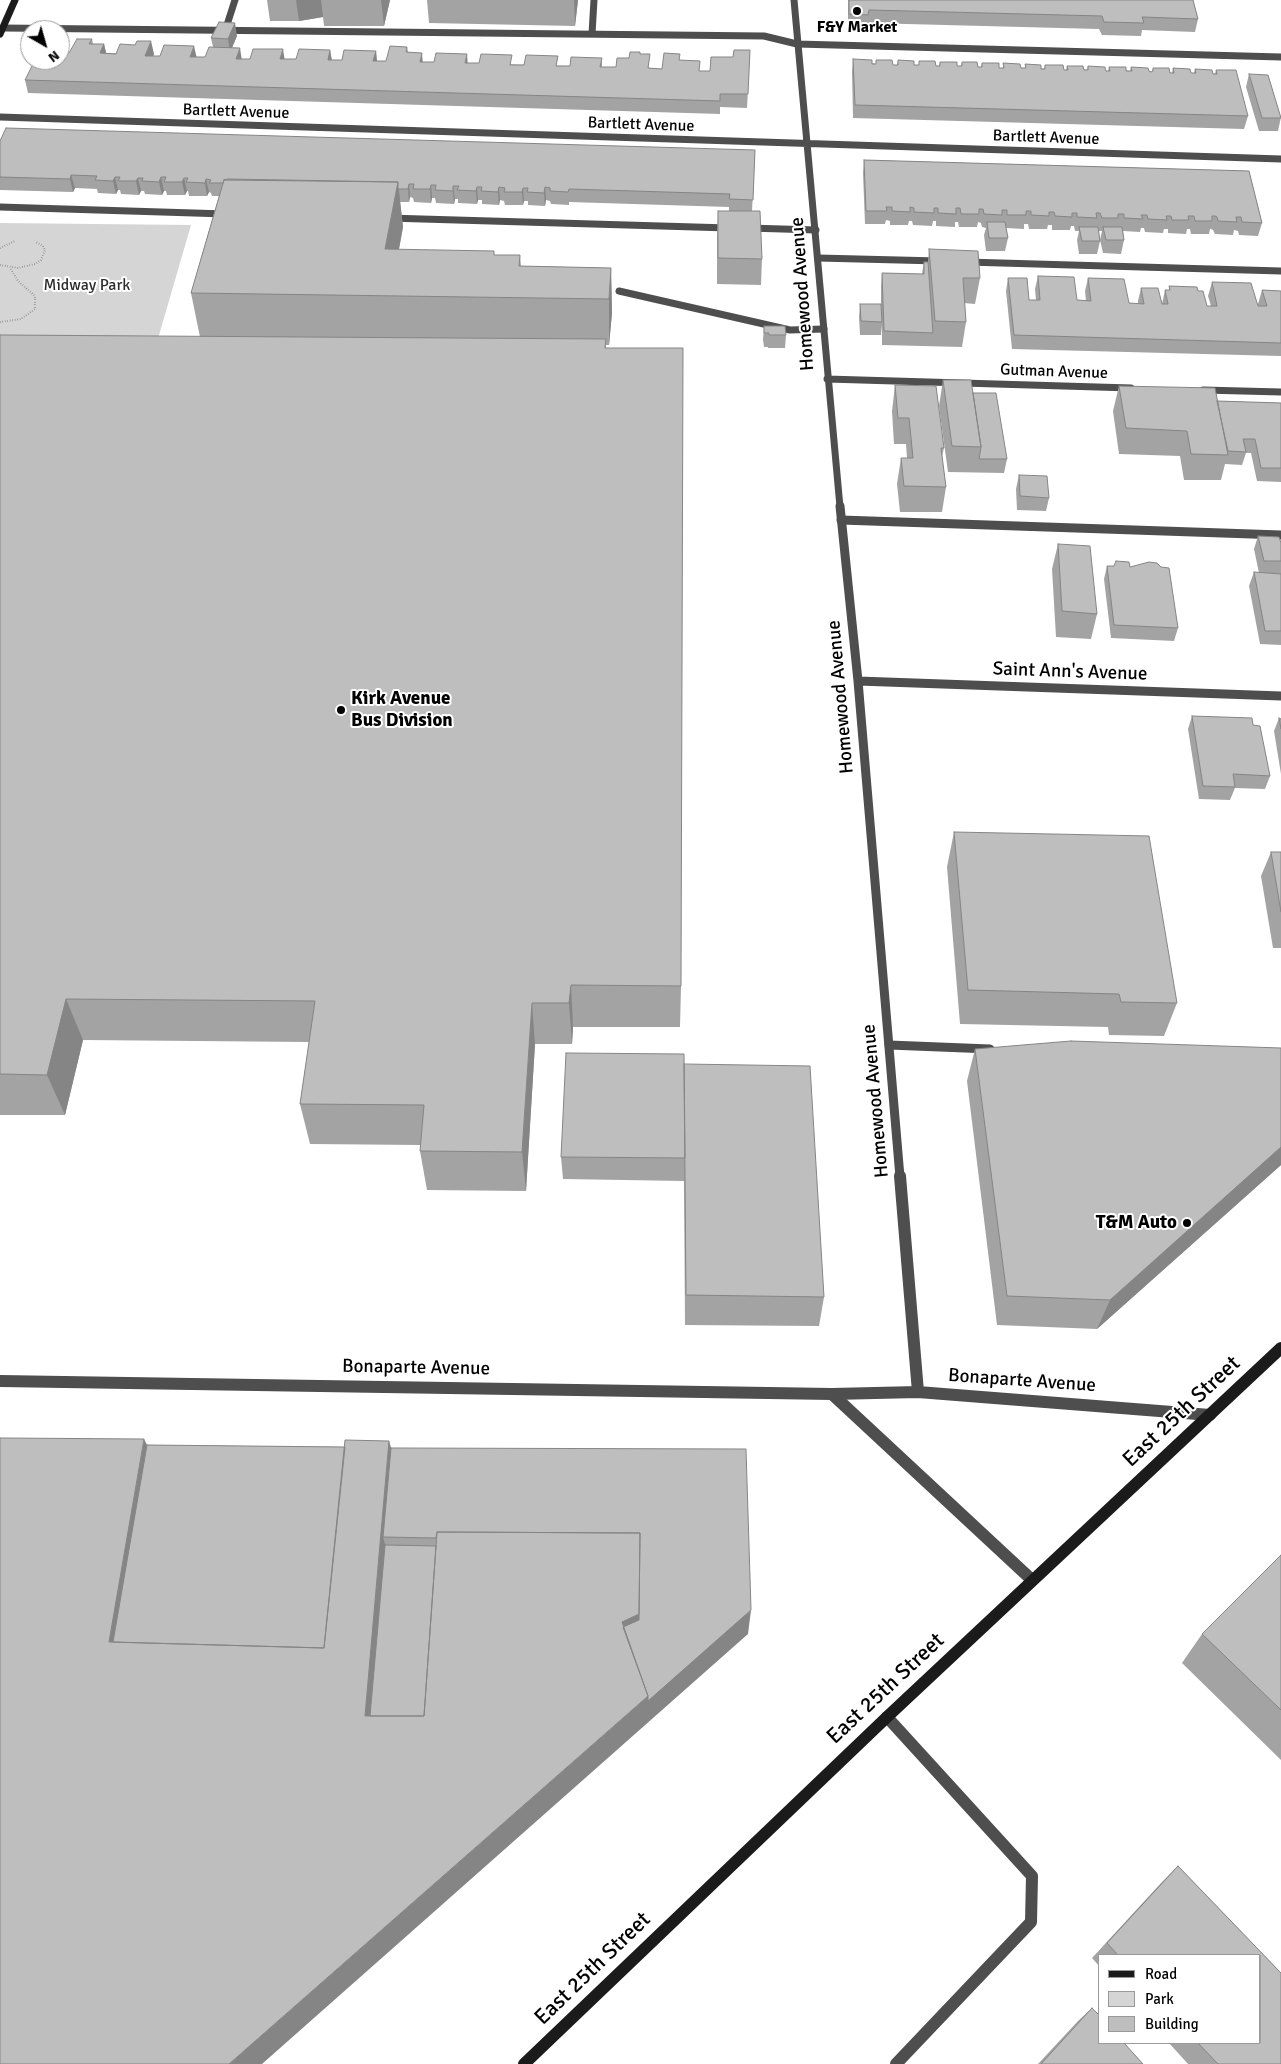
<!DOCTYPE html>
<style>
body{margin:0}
#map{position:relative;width:1281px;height:2064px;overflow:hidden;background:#fff;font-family:Signika,sans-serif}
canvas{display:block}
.legend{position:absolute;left:1098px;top:1954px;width:162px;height:90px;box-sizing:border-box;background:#fff;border:1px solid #999;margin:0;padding:6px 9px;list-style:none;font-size:15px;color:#000}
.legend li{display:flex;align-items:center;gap:10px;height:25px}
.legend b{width:25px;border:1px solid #999}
.north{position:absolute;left:20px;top:20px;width:50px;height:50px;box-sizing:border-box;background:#fff;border:1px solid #999;border-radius:50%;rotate:142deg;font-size:14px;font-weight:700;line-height:20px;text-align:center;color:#000}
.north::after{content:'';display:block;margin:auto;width:18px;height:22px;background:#000;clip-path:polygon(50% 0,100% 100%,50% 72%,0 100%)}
</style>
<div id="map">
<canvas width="1281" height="2064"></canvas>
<ul class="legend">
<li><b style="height:6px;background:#1b1b1b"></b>Road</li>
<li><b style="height:14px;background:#d5d5d5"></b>Park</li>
<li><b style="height:14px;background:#bebebe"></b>Building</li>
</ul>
<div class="north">N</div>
</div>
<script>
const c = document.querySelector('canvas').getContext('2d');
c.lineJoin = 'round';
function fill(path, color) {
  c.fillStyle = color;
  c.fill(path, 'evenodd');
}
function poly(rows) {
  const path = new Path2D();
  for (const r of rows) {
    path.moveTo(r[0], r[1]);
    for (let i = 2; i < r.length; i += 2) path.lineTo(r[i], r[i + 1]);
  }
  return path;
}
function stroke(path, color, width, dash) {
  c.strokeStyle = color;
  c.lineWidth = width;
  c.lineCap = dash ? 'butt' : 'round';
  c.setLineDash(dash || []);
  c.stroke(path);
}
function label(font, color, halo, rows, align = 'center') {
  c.font = font + ' Signika,sans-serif';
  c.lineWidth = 4;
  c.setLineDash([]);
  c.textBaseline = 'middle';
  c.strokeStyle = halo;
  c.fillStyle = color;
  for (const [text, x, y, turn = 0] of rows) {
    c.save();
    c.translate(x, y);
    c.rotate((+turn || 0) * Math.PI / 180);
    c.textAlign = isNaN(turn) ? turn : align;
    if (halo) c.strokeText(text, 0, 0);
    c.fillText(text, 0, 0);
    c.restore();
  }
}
const green = poly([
 [0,223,191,225,155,349,0,347]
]);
const path = poly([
 [0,248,15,241],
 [0,265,18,268,35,264,41,260,45,250,43,246,36,242],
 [0,322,21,319,35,309,35,296,18,281,10,268]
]);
const laneFar2 = poly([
 [3,28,764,36,797,44,1281,57],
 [225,31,235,0],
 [592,34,594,0],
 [0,207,226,214],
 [388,218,729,228],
 [748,228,816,230],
 [818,258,939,261],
 [966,262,1281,271],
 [619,291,790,330,824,329]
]);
const laneFar1 = poly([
 [841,520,1281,535],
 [889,1045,990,1049]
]);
const lane = poly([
 [887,1717,1032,1876,1031,1922,896,2064]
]);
const streetFar2 = poly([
 [794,0,840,507],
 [0,117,1281,159],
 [827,379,1131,388],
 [1203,390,1281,392]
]);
const streetFar1 = poly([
 [840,506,858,681,900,1177],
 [858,681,1281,696]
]);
const street = poly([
 [900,1176,918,1392],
 [0,1381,832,1394,918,1392,1210,1415],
 [832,1394,1032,1580]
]);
const secondaryFar1 = poly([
 [0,34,15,0]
]);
const secondary = poly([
 [524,2064,887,1717,1281,1348]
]);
const wall = poly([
 [267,0,390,0,384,26,324,26,323,17,299,21,270,21],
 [427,0,578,0,575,26,429,23],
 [848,0,1193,0,1198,19,1195,32,1142,30,1141,36,1102,35,1099,29,868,23,867,27,848,27],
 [237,36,232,48,242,59,296,59,330,50,332,60,342,60,376,51,377,61,386,61,407,47,408,52,423,62,570,66,602,58,602,67,616,67,629,58,640,54,649,68,662,69,679,60,699,71,710,71,733,57,750,50,747,108,720,107,720,114,28,93,25,80,67,47,64,53,69,53,92,39,93,44,104,44,106,53,154,54,153,56,205,57,213,47,211,38],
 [853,59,876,64,876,60,893,65,897,65,898,60,914,65,919,65,919,61,936,66,939,66,940,62,957,66,961,66,962,62,978,67,981,67,982,63,999,68,1003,68,1003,63,1021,68,1025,68,1025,64,1044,69,1045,65,1064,70,1066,70,1067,66,1087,70,1088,66,1106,71,1108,71,1109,67,1130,71,1131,67,1152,72,1153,68,1172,73,1173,68,1191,73,1194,73,1195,69,1215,74,1216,70,1248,116,1244,129,853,118,852,72],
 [1249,74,1281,117,1278,131,1259,131,1246,87],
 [0,141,755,150,752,211,762,259,761,285,717,284,717,236,718,211,729,211,729,207,569,202,569,205,551,204,550,201,546,200,545,206,528,205,528,201,524,201,523,205,505,205,504,201,500,200,499,205,482,204,482,200,478,200,477,204,458,203,458,199,455,199,454,204,436,203,435,198,432,198,431,203,414,202,413,198,410,197,409,202,400,202,403,227,399,250,494,255,520,255,521,266,611,268,612,313,609,345,606,345,606,348,681,986,680,1027,573,1027,572,1044,535,1044,526,1191,427,1190,420,1151,421,1145,310,1144,300,1104,309,1042,83,1040,65,1115,0,1115,0,335,200,337,191,293,219,196,212,196,211,193,209,192,207,196,189,196,188,191,187,191,185,195,167,195,166,191,164,191,162,195,145,194,144,191,141,191,139,195,121,194,120,190,118,190,116,194,98,193,97,189,75,188,73,192,0,190],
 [864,160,1249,171,1262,223,1258,236,1239,235,1238,231,1234,230,1233,235,1215,234,1213,230,1211,229,1210,229,1209,234,1191,234,1190,229,1187,229,1186,234,1168,233,1168,229,1164,229,1163,233,1145,232,1144,228,1141,228,1140,232,1123,231,1124,240,1121,254,1103,253,1100,240,1102,231,1099,231,1098,227,1100,241,1097,254,1079,254,1077,240,1079,231,1075,231,1074,226,1071,226,1070,230,1052,230,1052,225,1048,225,1047,229,1029,229,1028,224,1024,224,1024,229,1006,228,1008,238,1005,251,986,251,984,235,986,228,982,227,981,223,978,222,977,227,959,227,958,222,955,222,955,227,936,226,936,221,933,221,932,226,913,225,912,221,909,221,908,225,890,225,890,221,886,220,885,224,865,224,863,173],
 [929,249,980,278,975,304,964,303,966,322,962,347,882,345,882,325,881,335,860,335,859,317,860,304,881,308,881,286,882,273,922,274,924,262,928,262],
 [1038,276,1077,300,1086,301,1085,291,1088,278,1129,303,1138,304,1138,301,1141,288,1162,304,1165,290,1169,290,1169,286,1198,291,1207,306,1211,306,1208,296,1212,282,1258,306,1258,304,1262,290,1281,291,1281,356,1012,349,1006,291,1008,278,1029,300,1036,300,1035,289],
 [764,326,786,335,785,348,768,348,768,347,764,347,763,340],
 [943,380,973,393,1007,459,1004,473,948,472,939,406],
 [895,385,944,448,942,456,946,487,942,512,900,512,897,484,901,458,907,458,906,444,894,444,892,411],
 [1119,386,1217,401,1281,403,1281,482,1257,481,1251,453,1246,453,1242,465,1225,464,1221,480,1184,480,1180,456,1119,454,1113,411],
 [1019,475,1049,498,1046,511,1017,510,1016,489],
 [1258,536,1281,543,1281,645,1260,644,1249,586,1254,572,1259,573,1254,549],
 [1058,544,1097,614,1091,639,1056,637,1052,569],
 [1107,566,1130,567,1178,628,1174,641,1111,638,1104,579],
 [1192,716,1253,725,1270,776,1265,789,1235,788,1230,800,1199,799,1188,729],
 [1279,718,1281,719,1281,774,1274,731],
 [954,832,1177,1003,1164,1036,1109,1035,1108,1027,960,1024,947,867],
 [1271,852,1281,852,1281,948,1273,948,1261,876],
 [1281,1048,1281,1165,1097,1329,997,1325,967,1081,975,1049],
 [684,1064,824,1297,819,1326,685,1325,684,1181,563,1179,561,1157],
 [389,1441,391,1448,748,1634,0,2064,147,1445,345,1447],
 [1281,1555,1281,1760,1182,1663,1202,1634],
 [1178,1866,1281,1973,1281,2064,1188,2064,1169,2043,1260,2043,1260,1955,1100,1955,1100,1967,1092,1958,1161,1883],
 [1092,2008,1143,2064,1038,2064,1078,2021]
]);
const shadedWall = poly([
 [296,0,321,0,323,17,299,21],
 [381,0,390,0,384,26],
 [574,0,578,0,575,26],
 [235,23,237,36,230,52,228,39],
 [64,34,67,47,59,65,60,60,60,42],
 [151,41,154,54,148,69,145,56],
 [104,44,107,57,100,53],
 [194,46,197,59,190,57],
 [240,48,242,61,236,59],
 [283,49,285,62,280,59],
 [330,50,332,63,328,60],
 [376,51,377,64,373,61],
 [422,53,423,66,420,62],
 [467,54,468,67,465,63],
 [71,175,75,188,73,192,70,179],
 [115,177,118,190,116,194,113,181],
 [161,177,164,191,162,195,159,182],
 [138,178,141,191,139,195,136,181],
 [184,178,187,191,185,195,182,182],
 [206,179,209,192,207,196,205,183],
 [398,182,403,227,390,295,385,249],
 [409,184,410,197,409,202,408,189],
 [431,185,432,198,431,203,430,189],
 [453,186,455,199,454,204,453,191],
 [477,187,478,200,477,204,476,191],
 [499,187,500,200,499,205,498,192],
 [545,187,546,200,545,206,544,193],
 [523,188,524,201,523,205,522,192],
 [611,268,612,313,609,345,609,299],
 [571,985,573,1027,572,1044,569,1003],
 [66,999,83,1040,65,1115,47,1075],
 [532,1003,535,1044,526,1191,522,1152],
 [1281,1147,1281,1165,1097,1329,1110,1300],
 [144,1439,161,1472,132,1648,109,1642],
 [389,1441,398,1474,383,1537,390,1562,376,1727,365,1716],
 [751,1610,748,1634,262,2064,229,2064,648,1696],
 [639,1614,639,1643,629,1648,622,1622]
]);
const building = poly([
 [849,0,1193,0,1198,19,1142,17,1144,23,1104,22,1102,16,869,10,868,15,849,14,849,0],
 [219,22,235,23,228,39,211,38,219,22],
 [60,34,64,34,60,42,60,34],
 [77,39,92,39,89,44,104,44,100,53,116,54,120,44,135,45,137,41,151,41,145,56,160,56,164,45,194,46,190,57,205,57,209,47,240,48,236,59,250,59,253,49,283,49,280,59,296,59,299,49,330,50,328,60,342,60,344,50,376,51,373,61,386,61,390,46,407,47,406,52,422,53,420,62,434,62,436,53,467,54,465,63,479,63,481,54,512,55,510,65,524,65,526,55,558,56,556,66,570,66,571,57,602,58,600,67,616,67,617,58,629,58,630,52,640,52,640,54,650,54,648,68,662,69,664,53,680,54,679,60,700,61,699,71,710,71,711,57,733,57,734,50,750,50,748,94,720,94,720,101,25,80,35,60,60,60,60,53,69,53,77,39],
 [853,59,872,60,872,64,876,64,876,60,892,60,893,65,898,65,898,60,914,61,914,65,919,65,919,61,935,61,936,66,940,66,940,62,957,62,957,66,962,66,962,62,977,62,978,67,982,67,982,63,999,63,999,68,1004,68,1003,63,1020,64,1021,68,1026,68,1025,64,1041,65,1041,69,1045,69,1045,65,1063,65,1064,70,1068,70,1067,66,1083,66,1084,70,1088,70,1088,66,1105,67,1106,71,1110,71,1109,67,1126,67,1126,71,1132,71,1131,67,1148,68,1149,71,1151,72,1153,71,1153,68,1169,68,1170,73,1174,73,1173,68,1190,69,1191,73,1196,73,1195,69,1212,70,1213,74,1217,74,1216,70,1236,70,1248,116,855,105,853,59],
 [1249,74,1268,75,1281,118,1262,118,1249,74],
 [6,128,755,150,753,200,729,199,730,194,569,189,568,192,550,191,550,188,545,187,544,193,527,192,528,188,523,188,522,192,504,192,505,188,499,187,498,192,481,191,482,187,477,187,476,191,457,190,459,186,453,186,453,191,435,190,436,185,431,185,430,189,413,189,414,184,409,184,408,189,398,189,398,182,228,179,224,180,223,183,209,183,211,180,206,179,205,183,186,182,188,178,184,178,182,182,164,182,166,177,161,177,159,182,142,181,143,178,138,178,136,181,118,181,120,177,115,177,113,181,95,180,97,176,71,175,70,179,0,177,0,141,6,128],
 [864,160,1249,171,1262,223,1242,222,1241,217,1236,217,1237,222,1218,221,1217,217,1215,216,1212,216,1212,221,1195,221,1194,216,1188,216,1189,220,1172,220,1171,216,1166,216,1167,220,1148,219,1147,215,1141,215,1143,219,1124,218,1124,214,1118,214,1118,218,1102,218,1100,213,1096,213,1097,218,1077,217,1077,213,1072,213,1072,217,1055,216,1054,212,1049,212,1049,216,1031,215,1031,211,1026,211,1026,215,1007,215,1007,210,1002,210,1002,215,984,214,983,209,979,209,979,214,961,214,960,208,956,208,956,214,938,213,938,208,934,208,934,213,914,212,914,208,910,207,910,212,892,211,892,207,886,207,887,211,866,211,864,160],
 [224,180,398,182,385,249,494,251,494,255,520,255,519,266,611,268,609,299,191,293,224,180],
 [718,211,760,211,762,259,718,258,718,211],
 [987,222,1005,222,1008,238,989,238,987,222],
 [1079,227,1098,227,1100,241,1082,241,1079,227],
 [1103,227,1122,227,1124,240,1106,240,1103,227],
 [929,249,978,251,980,278,963,278,966,322,935,321,929,249],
 [924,262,928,262,933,333,884,331,882,273,924,274,924,262],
 [1038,276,1074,277,1077,300,1091,301,1088,278,1124,279,1129,303,1144,304,1141,288,1158,288,1162,304,1168,304,1165,290,1170,290,1169,286,1197,287,1198,291,1203,291,1207,306,1217,306,1212,282,1251,283,1258,306,1267,306,1262,290,1281,291,1281,343,1014,335,1008,278,1027,278,1029,300,1040,300,1038,276],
 [860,304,881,304,882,322,861,321,860,304],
 [764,326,785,326,786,335,769,335,769,333,764,333,764,326],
 [0,335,606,339,605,348,683,348,681,986,571,985,569,1003,532,1003,522,1152,420,1151,424,1105,300,1104,315,1001,66,999,47,1075,0,1074,0,335],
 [943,380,971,380,981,447,952,446,943,380],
 [895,385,936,386,944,448,941,448,946,487,904,486,901,458,913,458,909,418,898,418,895,385],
 [1119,386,1215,388,1228,455,1191,454,1187,431,1126,428,1119,386],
 [973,393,996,393,1007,459,979,459,981,447,973,393],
 [1217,401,1281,403,1281,468,1261,468,1255,439,1243,439,1246,452,1228,451,1217,401],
 [1019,475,1047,476,1049,498,1020,496,1019,475],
 [1258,536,1279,537,1281,543,1281,561,1264,561,1258,536],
 [1058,544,1090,546,1097,614,1062,611,1058,544],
 [1116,561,1129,562,1130,567,1149,562,1157,563,1161,567,1169,568,1178,628,1114,625,1107,566,1114,566,1116,561],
 [1254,572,1281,574,1281,631,1265,631,1254,572],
 [1192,716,1252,718,1253,725,1260,726,1270,776,1233,774,1235,787,1203,786,1192,716],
 [1279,718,1281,719,1281,729,1279,718],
 [954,832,1149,836,1177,1003,1121,1002,1119,994,968,990,954,832],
 [1271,852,1281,852,1281,912,1271,852],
 [1071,1041,1281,1048,1281,1147,1110,1300,1007,1296,975,1049,1071,1041],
 [566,1053,684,1054,685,1158,561,1157,566,1053],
 [684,1064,810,1066,824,1297,686,1295,684,1064],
 [0,1438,144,1439,109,1642,324,1648,345,1440,389,1441,365,1716,424,1716,437,1532,640,1533,639,1614,622,1622,648,1696,229,2064,0,2064,0,1438],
 [147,1445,345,1447,324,1648,113,1642,147,1445],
 [391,1448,746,1449,751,1610,648,1701,648,1696,623,1627,639,1620,640,1533,437,1532,436,1538,383,1537,391,1448],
 [385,1545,436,1546,424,1716,370,1716,385,1545],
 [1281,1555,1281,1710,1202,1634,1281,1555],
 [1178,1866,1281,1973,1281,2064,1218,2064,1198,2043,1260,2043,1260,1955,1118,1955,1107,1943,1178,1866],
 [1092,2008,1100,2016,1100,2043,1124,2043,1143,2064,1041,2064,1092,2008]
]);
const markers = [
 [857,11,5,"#000"],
 [341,710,5,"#000"],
 [1187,1223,5,"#000"]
];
const farPoinames = [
 ["F&Y Market",857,28]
];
const farStreetnames = [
 ["Bartlett Avenue",236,112,2],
 ["Bartlett Avenue",641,125,2],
 ["Bartlett Avenue",1046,138,2],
 ["Gutman Avenue",1054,372,2]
];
const farParknames = [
 ["Midway Park",87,286]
];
const streetNames = [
 ["Homewood Avenue",803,294,-94],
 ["Saint Ann's Avenue",1070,672,2],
 ["Homewood Avenue",841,697,-95],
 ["Homewood Avenue",876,1101,-95],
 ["Bonaparte Avenue",416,1368,1],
 ["Bonaparte Avenue",1022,1381,4]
];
const poiNames = [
 ["Kirk Avenue",351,699],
 ["Bus Division",351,721],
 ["T&M Auto",1177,1223,"right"]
];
const nearStreetnames = [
 ["East 25th Street",1182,1412,-43],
 ["East 25th Street",886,1689,-43],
 ["East 25th Street",593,1969,-44]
];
fill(green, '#d5d5d5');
stroke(path, '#707070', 2, [0.5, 2]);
stroke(laneFar2, '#4e4e4e', 7);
stroke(laneFar1, '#4e4e4e', 9);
stroke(lane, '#4e4e4e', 12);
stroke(streetFar2, '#4e4e4e', 7);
stroke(streetFar1, '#4e4e4e', 9);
stroke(street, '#4e4e4e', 12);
stroke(secondaryFar1, '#1b1b1b', 7);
stroke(secondary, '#1b1b1b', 12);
fill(wall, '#a3a3a3');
fill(shadedWall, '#858585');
fill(building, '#bebebe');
stroke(building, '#858585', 1);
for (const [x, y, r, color] of markers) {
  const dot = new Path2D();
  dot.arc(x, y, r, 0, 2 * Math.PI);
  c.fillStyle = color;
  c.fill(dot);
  stroke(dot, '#fff', 2);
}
label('bold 16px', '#000', '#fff', farPoinames);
label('16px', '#000', '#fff', farStreetnames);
label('16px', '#2c2c2c', '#fff', farParknames);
label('19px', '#000', '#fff', streetNames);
label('bold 19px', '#000', '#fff', poiNames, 'left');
label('22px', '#000', '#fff', nearStreetnames);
</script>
